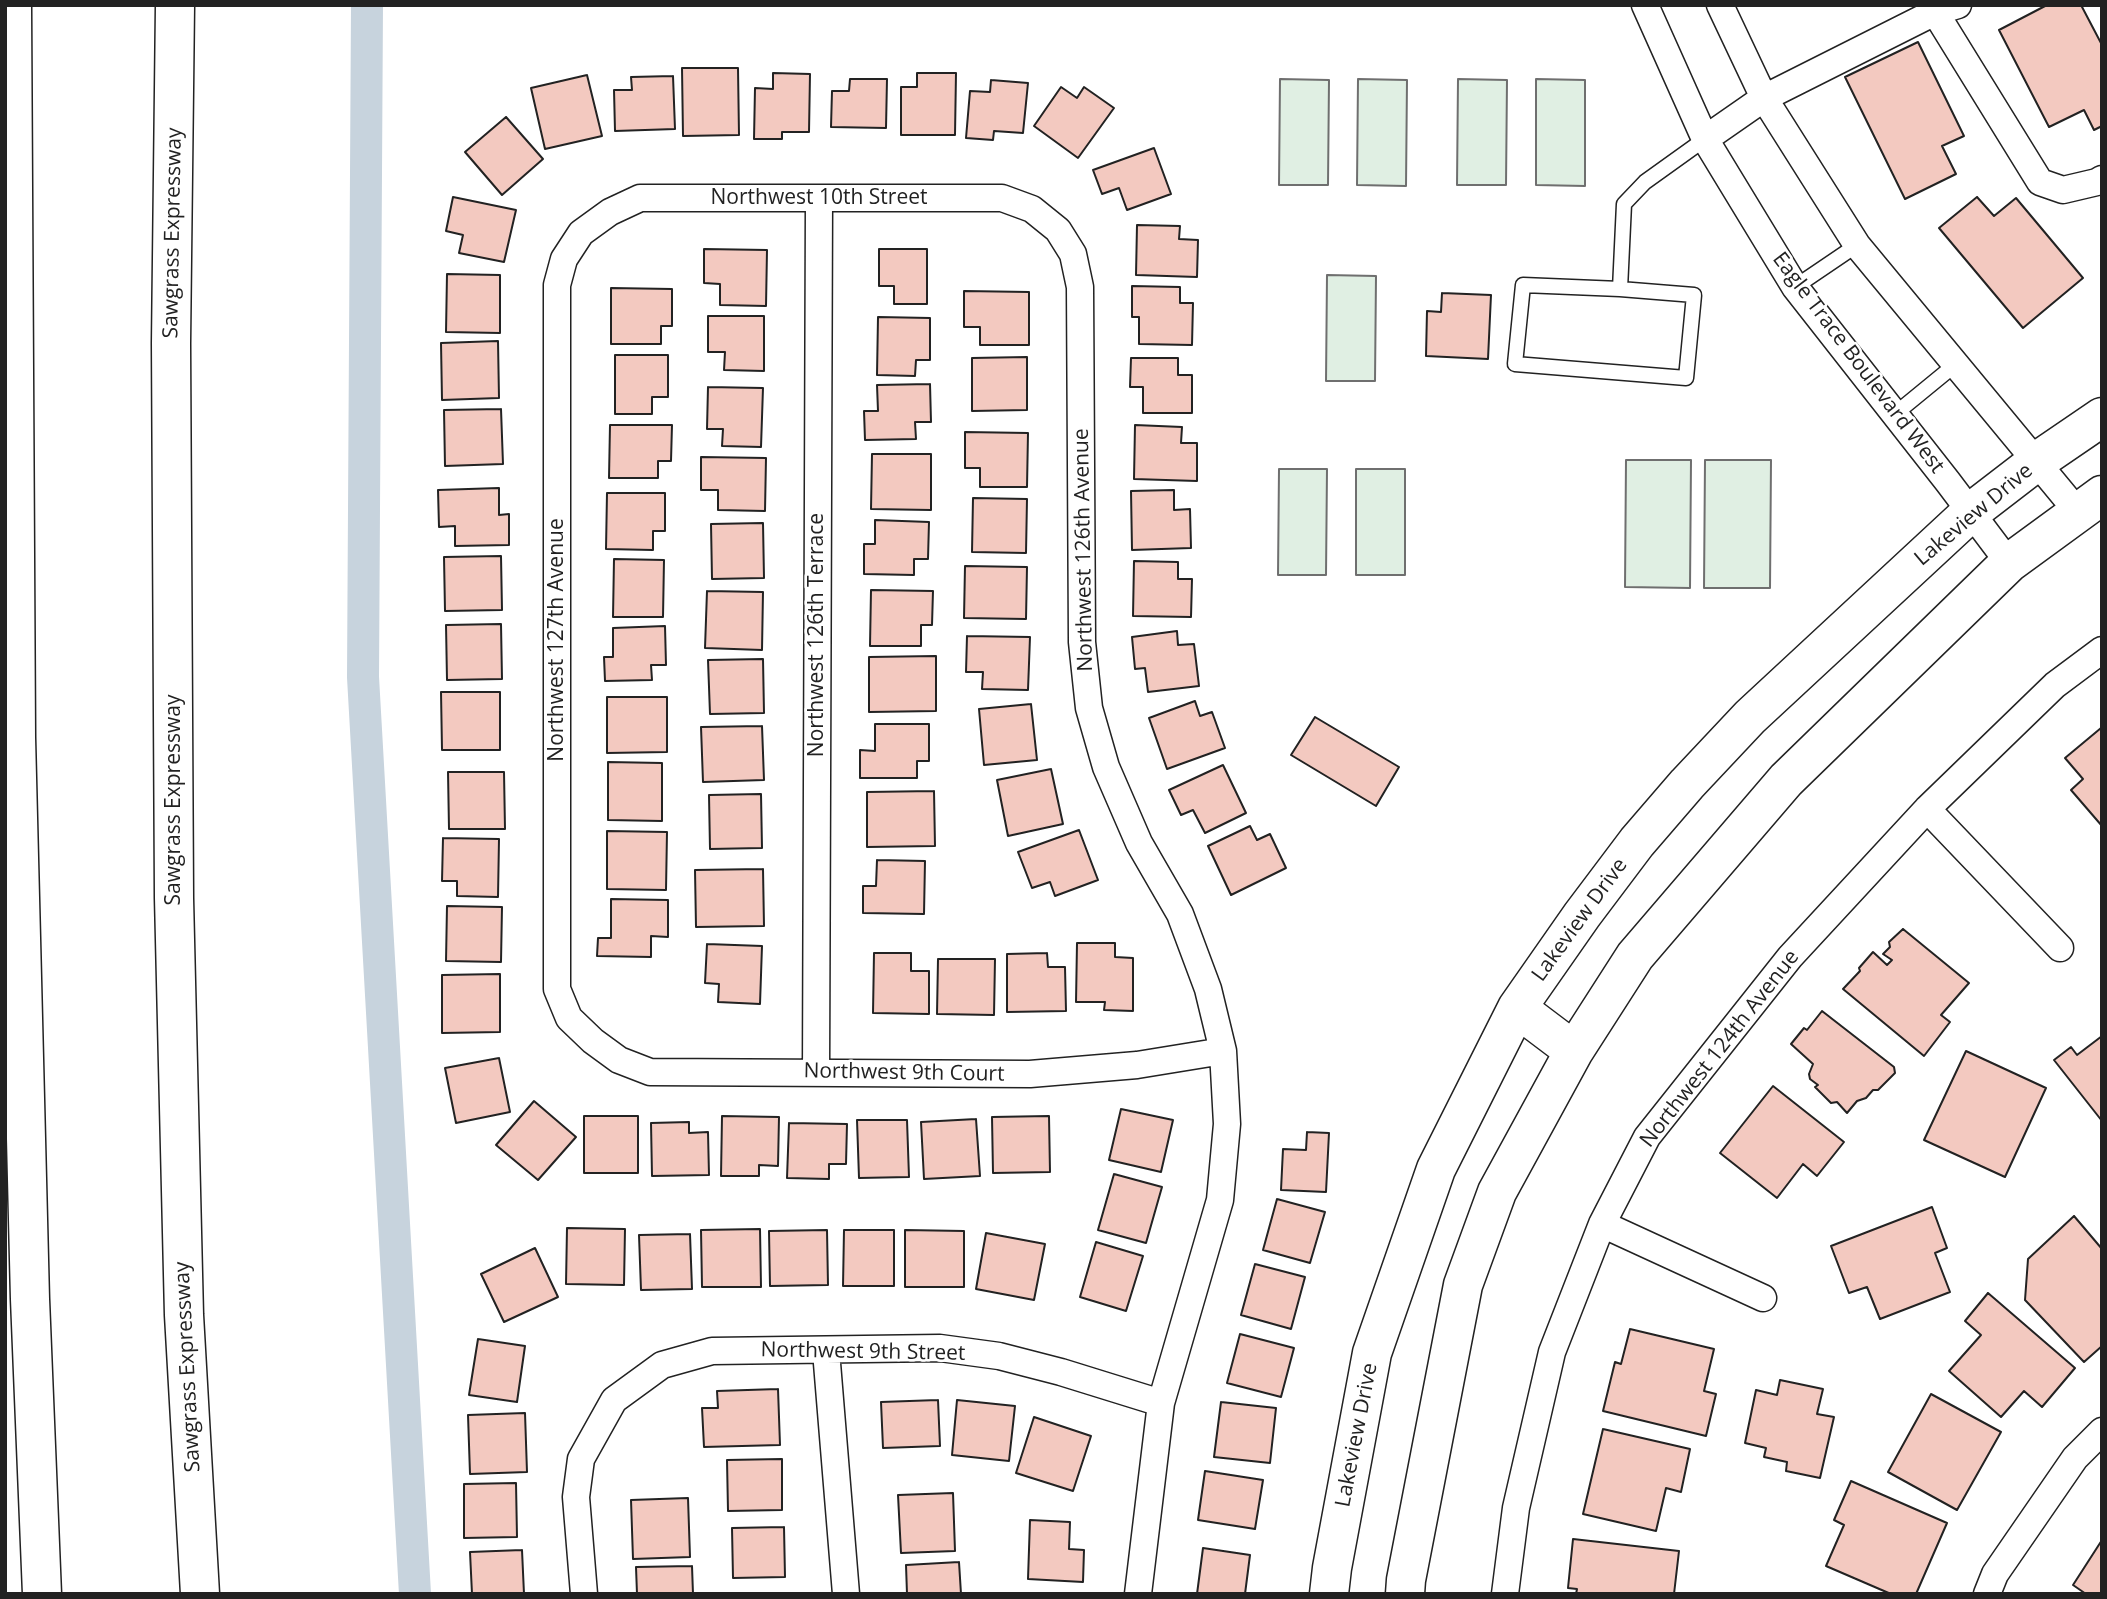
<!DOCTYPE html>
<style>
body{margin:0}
#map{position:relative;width:2107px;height:1599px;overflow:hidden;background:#fff;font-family:"Open Sans",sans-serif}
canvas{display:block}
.frame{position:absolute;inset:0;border:7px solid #222;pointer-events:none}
</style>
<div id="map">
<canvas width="2107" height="1599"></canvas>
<div class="frame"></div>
</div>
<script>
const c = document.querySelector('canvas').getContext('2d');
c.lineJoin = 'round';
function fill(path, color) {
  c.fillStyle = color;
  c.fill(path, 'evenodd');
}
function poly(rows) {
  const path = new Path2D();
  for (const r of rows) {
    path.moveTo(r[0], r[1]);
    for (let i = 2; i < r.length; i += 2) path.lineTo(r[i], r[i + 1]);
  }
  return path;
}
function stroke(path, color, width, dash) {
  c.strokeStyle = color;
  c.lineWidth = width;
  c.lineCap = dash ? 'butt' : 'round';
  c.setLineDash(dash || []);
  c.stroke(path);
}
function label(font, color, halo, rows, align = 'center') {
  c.font = font + ' "Open Sans",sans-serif';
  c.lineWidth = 5;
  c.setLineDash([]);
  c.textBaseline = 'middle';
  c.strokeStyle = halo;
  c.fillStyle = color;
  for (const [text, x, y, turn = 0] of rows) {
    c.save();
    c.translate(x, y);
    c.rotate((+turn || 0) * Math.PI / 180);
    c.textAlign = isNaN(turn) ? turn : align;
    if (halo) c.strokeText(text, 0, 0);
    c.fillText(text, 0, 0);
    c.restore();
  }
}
const green = poly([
 [1280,79,1329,80,1328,185,1279,185,1280,79],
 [1358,79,1407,80,1406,186,1357,185,1358,79],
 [1458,79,1507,80,1506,185,1457,185,1458,79],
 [1536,79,1585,80,1585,186,1536,185,1536,79],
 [1327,275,1376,276,1375,381,1326,381,1327,275],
 [1626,460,1691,460,1690,588,1625,587,1626,460],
 [1705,460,1771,460,1770,588,1704,588,1705,460],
 [1279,469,1327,469,1326,575,1278,575,1279,469],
 [1356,469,1405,469,1405,575,1356,575,1356,469]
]);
const canal = poly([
 [367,5,363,677,415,1594]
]);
const building = poly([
 [2047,5,2081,5,2102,45,2102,126,2094,130,2084,110,2049,127,1999,30,2047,5],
 [1918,42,1964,136,1942,146,1956,174,1905,199,1845,77,1918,42],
 [682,68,738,68,739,135,683,136,682,68],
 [773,73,810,74,809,132,782,132,782,139,754,139,755,88,773,89,773,73],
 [917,73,956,73,955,135,901,135,901,87,917,87,917,73],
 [587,75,602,136,545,149,531,88,587,75],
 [673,76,675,129,615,131,614,90,632,90,631,77,673,76],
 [850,79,887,79,886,128,831,127,832,91,849,91,850,79],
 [991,80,1028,83,1023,133,994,131,993,140,966,138,970,91,990,92,991,80],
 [1061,87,1077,98,1084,87,1114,108,1078,158,1034,126,1061,87],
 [506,117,543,159,502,195,465,152,506,117],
 [1154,148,1171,194,1127,210,1119,188,1102,194,1093,170,1154,148],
 [453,197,516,210,504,262,459,253,463,235,446,231,453,197],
 [1977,197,1994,216,2016,198,2083,278,2023,328,1939,228,1977,197],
 [1137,225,1180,226,1179,239,1198,240,1197,277,1136,275,1137,225],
 [704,249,767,250,766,306,720,305,720,284,704,283,704,249],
 [879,249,927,249,927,304,894,304,894,286,879,286,879,249],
 [447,274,500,275,500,333,446,332,447,274],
 [1132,286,1180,287,1180,303,1193,303,1192,345,1139,344,1139,317,1132,317,1132,286],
 [611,288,672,289,672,326,661,326,661,344,611,344,611,288],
 [964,291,1029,292,1029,345,980,345,980,327,964,327,964,291],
 [1442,293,1491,295,1488,359,1426,356,1427,311,1441,312,1442,293],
 [708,316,764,316,764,371,724,370,725,352,708,352,708,316],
 [878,317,930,318,930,360,916,360,915,376,877,375,878,317],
 [498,341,499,398,442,400,441,343,498,341],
 [615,355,668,355,668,397,652,397,652,414,615,414,615,355],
 [1027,357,1027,410,972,411,972,358,1027,357],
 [1131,358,1178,358,1178,375,1192,375,1192,413,1143,413,1143,387,1130,387,1131,358],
 [930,384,931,422,915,422,916,439,865,440,864,411,878,411,877,385,930,384],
 [708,387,763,388,761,447,722,446,723,429,707,429,708,387],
 [501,409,503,464,445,466,444,410,501,409],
 [610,425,672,425,671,461,658,461,658,478,609,478,610,425],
 [1135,425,1182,427,1181,443,1197,443,1197,481,1134,479,1135,425],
 [965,432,1028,433,1027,487,980,487,980,468,965,468,965,432],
 [872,454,931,454,931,510,871,509,872,454],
 [701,457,766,458,765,511,718,510,718,490,701,490,701,457],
 [499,488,499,515,509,514,509,545,455,546,455,526,439,527,438,490,499,488],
 [1174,490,1174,510,1190,509,1191,548,1132,550,1131,491,1174,490],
 [607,493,665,493,665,531,653,531,653,550,606,549,607,493],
 [973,498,1027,499,1026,553,972,552,973,498],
 [875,520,929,522,928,559,914,559,914,575,864,574,864,544,875,544,875,520],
 [763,523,764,578,712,579,711,524,763,523],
 [501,556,502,610,445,611,444,557,501,556],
 [614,559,664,560,663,617,613,617,614,559],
 [1134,561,1178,562,1178,579,1192,579,1191,617,1133,616,1134,561],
 [965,566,1027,567,1026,619,964,618,965,566],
 [871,590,933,591,932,625,921,625,921,646,870,646,871,590],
 [707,591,763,592,762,650,705,648,707,591],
 [501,624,502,679,447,680,446,625,501,624],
 [665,626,666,665,651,665,652,680,605,681,604,657,613,657,613,628,665,626],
 [1177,631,1178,645,1194,644,1199,686,1148,692,1145,668,1135,669,1132,637,1177,631],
 [967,636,1030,637,1028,690,982,689,983,672,966,672,967,636],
 [936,656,936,711,869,712,869,657,936,656],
 [763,659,764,713,710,714,708,660,763,659],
 [441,692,500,692,500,750,442,750,441,692],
 [607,697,667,697,667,752,607,753,607,697],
 [1195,701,1200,716,1212,712,1225,748,1167,769,1149,718,1195,701],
 [1031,704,1037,760,984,765,979,709,1031,704],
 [1315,717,1399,767,1376,806,1291,755,1315,717],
 [875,724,929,724,929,761,917,761,917,778,860,778,860,750,875,751,875,724],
 [762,726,764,780,703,782,701,727,762,726],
 [2101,728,2102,728,2102,826,2071,790,2083,779,2065,758,2101,728],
 [608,762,662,763,662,821,608,820,608,762],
 [1223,765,1246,813,1205,833,1193,810,1181,815,1169,790,1223,765],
 [1051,769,1063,824,1008,836,997,780,1051,769],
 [448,772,504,772,505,829,449,829,448,772],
 [934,791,935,846,867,847,867,792,934,791],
 [761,794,762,848,710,849,709,795,761,794],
 [1250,826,1257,840,1270,834,1286,868,1231,895,1208,846,1250,826],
 [1079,830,1098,880,1055,896,1050,882,1032,888,1018,852,1079,830],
 [607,831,667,832,666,890,607,889,607,831],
 [443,838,499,839,498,897,457,896,457,881,442,881,443,838],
 [877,860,925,861,924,914,863,913,863,886,876,886,877,860],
 [763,869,764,926,696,927,695,870,763,869],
 [611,899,668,900,668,937,651,936,651,957,597,956,598,938,611,938,611,899],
 [447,906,502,907,501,962,446,961,447,906],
 [1903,929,1969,983,1941,1015,1950,1022,1924,1056,1843,989,1860,971,1859,968,1873,952,1887,965,1892,960,1883,954,1890,947,1889,942,1903,929],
 [1077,943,1115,943,1115,957,1133,958,1133,1011,1104,1010,1105,1002,1076,1002,1077,943],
 [707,944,762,946,760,1004,718,1002,719,984,705,983,707,944],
 [874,953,911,953,911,971,929,971,929,1014,873,1013,874,953],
 [1047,953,1048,967,1065,967,1066,1011,1007,1012,1007,954,1047,953],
 [938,959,995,959,994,1015,937,1014,938,959],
 [500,974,500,1032,442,1033,442,975,500,974],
 [1822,1011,1894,1067,1895,1073,1878,1090,1873,1090,1866,1098,1857,1101,1847,1113,1837,1102,1831,1103,1815,1087,1818,1085,1810,1079,1809,1074,1813,1064,1791,1044,1804,1028,1807,1030,1822,1011],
 [2102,1036,2102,1121,2054,1060,2071,1047,2077,1055,2102,1036],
 [1966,1051,2046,1088,2005,1177,1924,1140,1966,1051],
 [499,1058,510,1112,456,1123,445,1068,499,1058],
 [1773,1086,1844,1142,1817,1176,1803,1164,1777,1198,1720,1153,1773,1086],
 [534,1101,576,1137,538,1180,496,1145,534,1101],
 [1121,1109,1173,1120,1161,1172,1109,1160,1121,1109],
 [584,1116,638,1116,638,1173,584,1173,584,1116],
 [722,1116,779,1117,778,1166,759,1165,759,1176,721,1176,722,1116],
 [1049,1116,1050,1172,993,1173,992,1117,1049,1116],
 [976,1119,980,1176,924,1179,921,1122,976,1119],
 [857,1120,907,1120,909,1177,859,1178,857,1120],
 [689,1122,689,1133,708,1132,709,1175,652,1176,651,1123,689,1122],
 [789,1123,847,1124,846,1164,829,1164,829,1179,787,1178,789,1123],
 [1307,1132,1329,1133,1326,1192,1281,1190,1283,1149,1306,1150,1307,1132],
 [1114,1174,1162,1187,1146,1243,1098,1230,1114,1174],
 [1277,1199,1325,1212,1310,1263,1263,1250,1277,1199],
 [1932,1207,1947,1248,1935,1253,1950,1292,1880,1319,1867,1287,1849,1293,1831,1246,1932,1207],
 [2074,1216,2102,1249,2102,1346,2084,1362,2025,1300,2028,1259,2074,1216],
 [567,1228,625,1229,624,1285,566,1284,567,1228],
 [760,1229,761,1287,702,1287,701,1230,760,1229],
 [827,1230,828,1285,770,1286,769,1231,827,1230],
 [844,1230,894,1230,894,1286,843,1286,844,1230],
 [905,1230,964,1231,964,1287,905,1287,905,1230],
 [986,1233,1045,1244,1034,1300,976,1289,986,1233],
 [690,1234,692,1289,641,1290,639,1235,690,1234],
 [1096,1242,1143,1256,1126,1311,1080,1297,1096,1242],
 [535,1248,558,1297,504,1322,481,1274,535,1248],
 [1255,1264,1305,1277,1291,1329,1241,1315,1255,1264],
 [1988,1293,2075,1368,2042,1407,2024,1391,2001,1417,1949,1371,1981,1335,1965,1321,1988,1293],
 [1630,1329,1714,1349,1704,1391,1716,1394,1706,1436,1603,1411,1615,1362,1621,1364,1630,1329],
 [1240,1334,1294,1348,1281,1397,1227,1383,1240,1334],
 [478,1339,525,1346,517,1402,469,1395,478,1339],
 [1780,1380,1823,1389,1817,1414,1834,1417,1820,1478,1786,1471,1787,1462,1764,1457,1766,1448,1745,1443,1756,1390,1777,1395,1780,1380],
 [778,1389,780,1445,704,1447,702,1408,718,1408,717,1391,778,1389],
 [1931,1394,2001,1432,1957,1510,1888,1472,1931,1394],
 [938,1400,940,1446,883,1448,881,1402,938,1400],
 [957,1400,1015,1406,1009,1461,952,1455,957,1400],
 [1221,1402,1276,1408,1270,1463,1214,1457,1221,1402],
 [525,1413,527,1472,470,1474,468,1415,525,1413],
 [1034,1417,1091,1436,1073,1491,1016,1473,1034,1417],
 [1603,1429,1690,1449,1681,1492,1666,1488,1656,1531,1583,1514,1603,1429],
 [782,1459,782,1510,728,1511,727,1460,782,1459],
 [1205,1471,1263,1480,1255,1529,1198,1520,1205,1471],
 [1851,1481,1947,1523,1916,1594,1891,1594,1826,1566,1844,1525,1834,1520,1851,1481],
 [516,1483,517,1537,464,1538,464,1484,516,1483],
 [953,1493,955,1551,901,1553,898,1495,953,1493],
 [688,1498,690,1557,633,1559,631,1500,688,1498],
 [1030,1520,1070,1522,1069,1549,1084,1550,1083,1582,1028,1579,1030,1520],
 [784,1527,785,1577,733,1578,732,1528,784,1527],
 [1573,1539,1679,1551,1674,1594,1576,1594,1577,1589,1568,1588,1573,1539],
 [2102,1540,2102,1594,2086,1594,2073,1585,2102,1540],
 [1203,1548,1250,1555,1245,1594,1197,1594,1203,1548],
 [522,1550,524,1594,472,1594,470,1552,522,1550],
 [959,1562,961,1594,907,1594,906,1565,959,1562],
 [692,1566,693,1594,637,1594,636,1567,692,1566]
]);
const lane = poly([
 [1795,287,1857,245],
 [1620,289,1523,285,1515,364,1686,378,1694,295,1620,289,1624,204,1645,182,1705,139],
 [1895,414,1956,364]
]);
const street = poly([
 [1645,5,1705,139,1795,287,1948,482,2009,563],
 [1720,5,1764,98,1857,245,2077,511],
 [1935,12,2040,182,2063,190,2097,182,2102,179],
 [1705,139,1764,98,1935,12,1958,5],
 [1927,809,2060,948],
 [816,1072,819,198],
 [1602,1224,1763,1298],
 [826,1351,846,1594],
 [584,1594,576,1497,581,1459,614,1400,662,1365,712,1351,940,1348,999,1356,1061,1372,1161,1403],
 [1138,1594,1161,1403,1220,1200,1227,1124,1223,1051,1208,989,1180,914,1139,843,1106,767,1089,708,1082,642,1080,287,1073,254,1058,230,1032,209,1002,198,640,198,610,212,581,233,564,259,557,285,557,989,569,1018,593,1041,619,1060,650,1072,1030,1074,1137,1065,1223,1051],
 [1505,1594,1516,1508,1552,1352,1602,1224,1647,1137,1790,957,1927,809,2055,685,2102,650],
 [1987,1594,1995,1574,2075,1458,2102,1431]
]);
const secondary = poly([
 [1517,1008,1574,1051],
 [1329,1594,1332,1568,1372,1353,1436,1169,1517,1008,1582,915,1637,842,1687,784,1750,717,1971,512,2036,462,2102,417],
 [1405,1594,1406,1580,1463,1285,1497,1192,1574,1051,1635,956,1786,780,2009,563,2102,495]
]);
const highway = poly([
 [12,5,16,737,30,1299,42,1594],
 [175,5,171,343,174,898,184,1315,200,1594]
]);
const streetNames = [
 ["Northwest 10th Street",819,198],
 ["Sawgrass Expressway",173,233,-89],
 ["Eagle Trace Boulevard West",1858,363,53],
 ["Lakeview Drive",1974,515,-40],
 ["Northwest 126th Avenue",1084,550,-91],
 ["Northwest 126th Terrace",817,635,-90],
 ["Northwest 127th Avenue",557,640,-90],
 ["Sawgrass Expressway",174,800,-90],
 ["Lakeview Drive",1580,920,-54],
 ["Northwest 124th Avenue",1720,1049,-52],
 ["Northwest 9th Court",904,1073,1],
 ["Northwest 9th Street",863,1352,1],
 ["Sawgrass Expressway",188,1367,-93],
 ["Lakeview Drive",1357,1435,-79]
];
fill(green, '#e0efe3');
stroke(green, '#6f6f6f', 2);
stroke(canal, '#c7d3dd', 32);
fill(building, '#f3c9c0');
stroke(building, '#222', 2);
stroke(lane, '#222', 17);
stroke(street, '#222', 29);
stroke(secondary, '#222', 41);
stroke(highway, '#222', 41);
stroke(lane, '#fff', 14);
stroke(street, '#fff', 26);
stroke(secondary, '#fff', 38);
stroke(highway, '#fff', 38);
label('21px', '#222', '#fff', streetNames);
</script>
